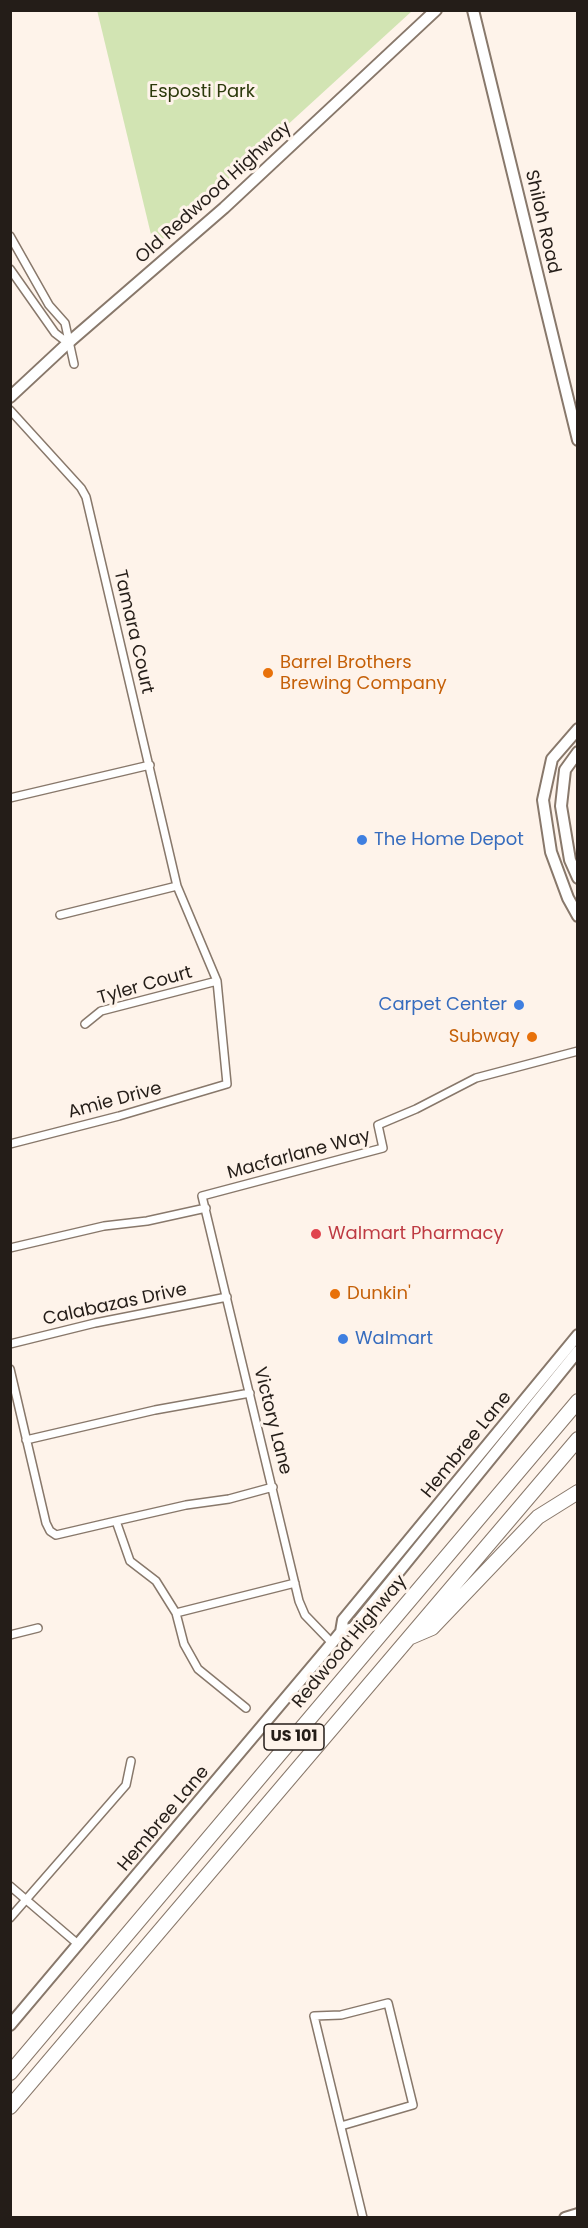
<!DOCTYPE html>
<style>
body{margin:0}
#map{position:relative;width:588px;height:2228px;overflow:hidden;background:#fef3ea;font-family:Poppins,sans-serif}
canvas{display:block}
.frame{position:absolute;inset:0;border:12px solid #241d18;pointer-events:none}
</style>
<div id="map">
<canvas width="588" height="2228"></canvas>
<div class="frame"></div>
</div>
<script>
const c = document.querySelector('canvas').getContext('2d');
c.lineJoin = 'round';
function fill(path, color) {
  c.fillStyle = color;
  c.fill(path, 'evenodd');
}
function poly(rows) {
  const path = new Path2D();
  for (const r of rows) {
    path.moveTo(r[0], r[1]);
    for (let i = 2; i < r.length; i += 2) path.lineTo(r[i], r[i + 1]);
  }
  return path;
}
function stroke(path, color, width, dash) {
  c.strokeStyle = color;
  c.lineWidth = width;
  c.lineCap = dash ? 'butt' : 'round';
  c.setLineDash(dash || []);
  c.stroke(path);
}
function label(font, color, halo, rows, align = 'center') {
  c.font = font + ' Poppins,sans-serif';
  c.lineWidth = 6;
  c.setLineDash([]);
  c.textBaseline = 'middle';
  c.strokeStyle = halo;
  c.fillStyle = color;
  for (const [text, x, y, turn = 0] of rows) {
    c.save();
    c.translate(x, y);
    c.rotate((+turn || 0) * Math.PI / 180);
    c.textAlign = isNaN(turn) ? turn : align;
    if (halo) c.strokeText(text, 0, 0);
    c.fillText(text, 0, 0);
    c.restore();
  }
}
const green = poly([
 [97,10,412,10,412,11,154,247]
]);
const street = poly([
 [10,236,49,305,65,323,74,364],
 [10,269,55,333,68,343],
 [10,410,81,488,86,497,177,886,217,981,227,1084,119,1116,10,1144],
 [10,798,150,765],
 [60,915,177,886],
 [85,1024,101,1011,217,981],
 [10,1248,104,1226,147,1221,206,1208],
 [10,1344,95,1323,227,1297],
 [10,1369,46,1523,50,1531,56,1535,116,1521,130,1561,156,1581,176,1613,184,1644,198,1669,246,1708],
 [26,1440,155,1410,250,1393],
 [116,1521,186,1505,229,1499,273,1487],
 [176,1613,295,1583],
 [10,1635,38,1628],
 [332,1643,305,1615,299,1601,202,1196,383,1148,378,1125,416,1109,476,1078,578,1051],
 [10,1886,79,1945],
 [10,1918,126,1785,131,1761],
 [341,2126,413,2105,388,2003,341,2015,314,2016,363,2218]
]);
const secondary = poly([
 [473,10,578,440],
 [10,397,68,343,224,208,436,10],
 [578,729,552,759,543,800,551,852,568,898,578,916],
 [578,752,565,770,561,806,570,860,578,878],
 [341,1632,343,1620,578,1335],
 [10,2025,332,1643,341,1632,353,1628,578,1351],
 [565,2218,578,2214]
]);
const highway = poly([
 [411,1637,432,1628,538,1517,578,1492],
 [10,2073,578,1401],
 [10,2107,578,1439]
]);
const markers = [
 [268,673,6,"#e8710a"],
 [362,840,6,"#3f7fe0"],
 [519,1005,6,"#3f7fe0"],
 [532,1037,6,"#e8710a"],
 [316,1234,6,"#e0444e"],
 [335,1294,6,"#e8710a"],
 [343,1339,6,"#3f7fe0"]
];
const shields = [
 [294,1737,60]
];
const shieldNames = [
 ["US 101",294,1737]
];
const parkNames = [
 ["Esposti Park",202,92]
];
const streetNames = [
 ["Old Redwood Highway",214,193,-42],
 ["Shiloh Road",542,222,77],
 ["Tamara Court",133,632,77],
 ["Tyler Court",145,986,-16],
 ["Amie Drive",115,1101,-15],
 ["Macfarlane Way",299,1155,-15],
 ["Calabazas Drive",115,1305,-12],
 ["Victory Lane",272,1421,76],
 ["Hembree Lane",467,1445,-51],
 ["Redwood Highway",350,1642,-50],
 ["Hembree Lane",164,1819,-50]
];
const foodNames = [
 ["Barrel Brothers",280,663],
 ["Brewing Company",280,684],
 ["Subway",520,1037,"right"],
 ["Dunkin'",347,1294]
];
const shopNames = [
 ["The Home Depot",374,840],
 ["Carpet Center",507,1005,"right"],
 ["Walmart",355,1339]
];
const healthNames = [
 ["Walmart Pharmacy",328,1234]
];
fill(green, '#d2e4b3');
stroke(street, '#88786b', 10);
stroke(secondary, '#88786b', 14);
stroke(highway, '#88786b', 16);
stroke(street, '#fff', 7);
stroke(secondary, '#fff', 10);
stroke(highway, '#fff', 14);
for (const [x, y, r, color] of markers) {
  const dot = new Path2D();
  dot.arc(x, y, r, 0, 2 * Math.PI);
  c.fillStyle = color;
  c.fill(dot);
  stroke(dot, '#fef3ea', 2);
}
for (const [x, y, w] of shields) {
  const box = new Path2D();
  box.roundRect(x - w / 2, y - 13, w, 26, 4.5);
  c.fillStyle = '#fef3ea';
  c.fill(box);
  stroke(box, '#241d18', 1.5);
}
label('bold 16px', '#241d18', null, shieldNames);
label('18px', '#2c390b', '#fef3ea', parkNames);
label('18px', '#241d18', '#fef3ea', streetNames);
label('18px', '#c56008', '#fef3ea', foodNames, 'left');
label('18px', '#366cbe', '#fef3ea', shopNames, 'left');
label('18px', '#be3a42', '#fef3ea', healthNames, 'left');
</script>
